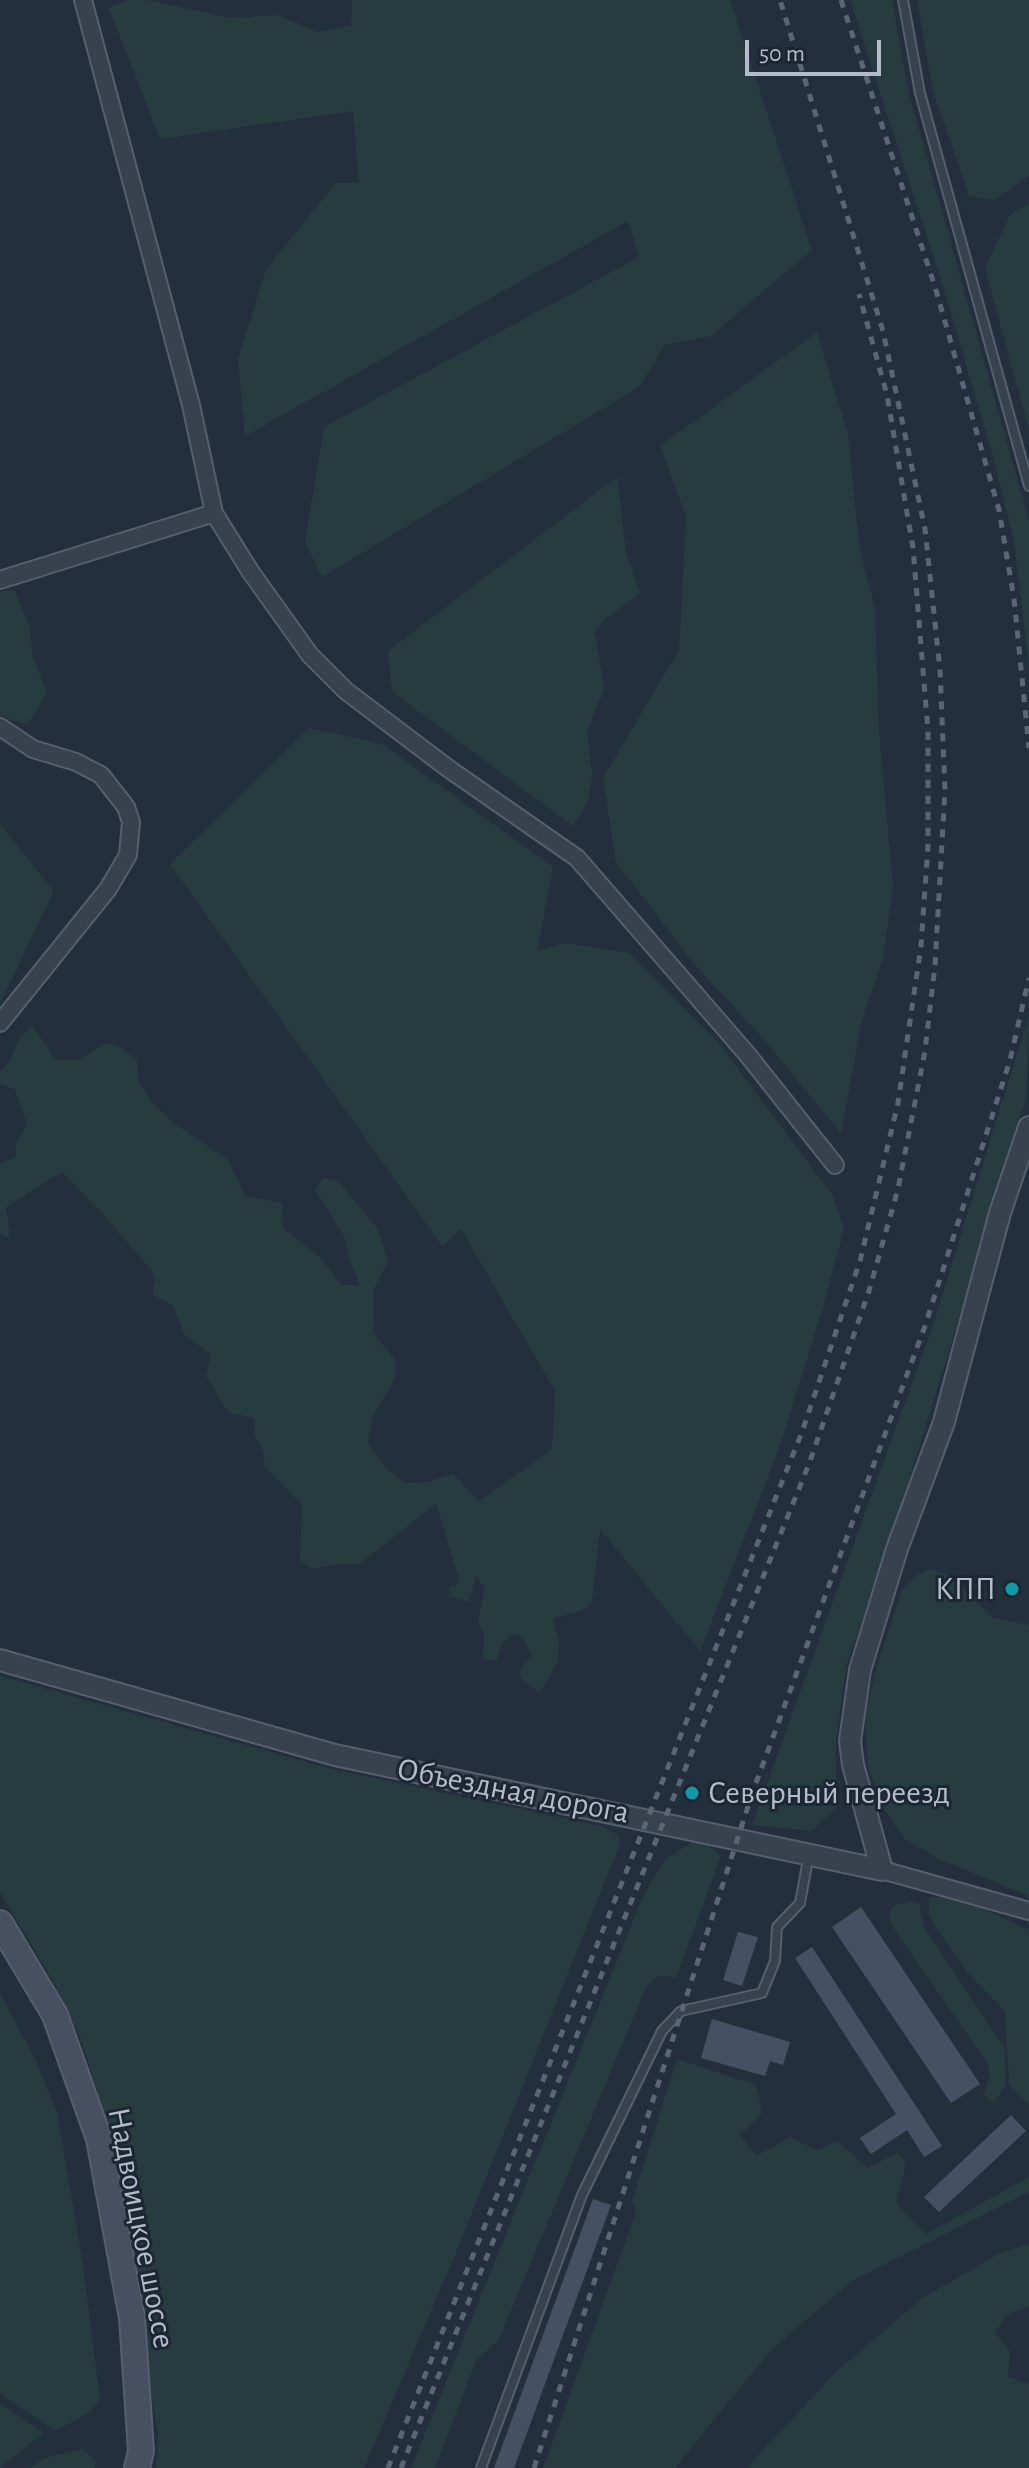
<!DOCTYPE html>
<meta charset="utf-8">
<style>
body{margin:0}
#map{position:relative;width:1029px;height:2468px;overflow:hidden;background:#242f3e;font-family:"Alegreya Sans",sans-serif}
canvas{display:block}
.scale{position:absolute;left:745px;top:40px;width:136px;height:36px;box-sizing:border-box;border:4px solid #b4bcc9;border-top:0;padding-left:10px;font-size:24px;line-height:28px;white-space:nowrap;color:#b4bcc9;-webkit-text-stroke:6px #1d2633;paint-order:stroke}
</style>
<div id="map">
<canvas width="1029" height="2468"></canvas>
<div class="scale">50 m</div>
</div>
<script>
const c = document.querySelector('canvas').getContext('2d');
c.lineJoin = 'round';
function fill(path, color) {
  c.fillStyle = color;
  c.fill(path, 'evenodd');
}
function poly(rows) {
  const path = new Path2D();
  for (const r of rows) {
    path.moveTo(r[0], r[1]);
    for (let i = 2; i < r.length; i += 2) path.lineTo(r[i], r[i + 1]);
  }
  return path;
}
function stroke(path, color, width, dash) {
  c.strokeStyle = color;
  c.lineWidth = width;
  c.lineCap = dash ? 'butt' : 'round';
  c.setLineDash(dash || []);
  c.stroke(path);
}
function label(font, color, halo, rows, align = 'center') {
  c.font = font + ' "Alegreya Sans",sans-serif';
  c.lineWidth = 6;
  c.setLineDash([]);
  c.textBaseline = 'middle';
  c.strokeStyle = halo;
  c.fillStyle = color;
  for (const [text, x, y, turn = 0] of rows) {
    c.save();
    c.translate(x, y);
    c.rotate((+turn || 0) * Math.PI / 180);
    c.textAlign = isNaN(turn) ? turn : align;
    if (halo) c.strokeText(text, 0, 0);
    c.fillText(text, 0, 0);
    c.restore();
  }
}
const green = poly([
 [128,0,146,0,232,18,278,15,317,32,351,25,352,0,730,0,812,250,711,336,665,345,639,387,322,577,305,542,324,427,639,257,628,221,245,436,238,359,266,269,336,183,359,183,353,111,160,139,109,8],
 [850,0,892,0,909,94,1029,521,1029,667,1014,541,994,460,943,286],
 [917,0,1029,0,1029,175,995,200,969,196,933,91],
 [1029,204,1029,430,985,268,1011,213],
 [817,332,848,434,860,552,875,608,879,731,893,888,883,958,862,1020,841,1133,760,1035,694,964,616,862,603,778,679,650,686,516,660,446],
 [617,477,626,552,640,594,606,618,595,632,604,689,587,731,592,775,588,802,573,826,392,692,388,651],
 [0,591,15,591,30,627,32,655,47,692,28,725,0,716],
 [309,728,382,744,553,867,537,951,565,943,629,953,718,1042,833,1196,844,1228,823,1308,778,1452,700,1651,600,1529,592,1601,586,1609,553,1619,559,1643,558,1661,540,1693,521,1680,520,1668,532,1656,522,1637,511,1634,501,1646,498,1660,483,1659,484,1634,478,1623,485,1588,476,1576,469,1602,449,1596,449,1587,456,1586,458,1576,436,1504,358,1565,343,1563,313,1569,300,1561,302,1505,265,1467,262,1446,255,1436,255,1419,228,1412,206,1375,211,1354,185,1336,173,1306,153,1295,155,1275,104,1215,62,1172,6,1207,10,1239,0,1233,0,1164,15,1157,17,1143,27,1124,15,1089,0,1084,0,1071,9,1062,18,1040,32,1025,56,1060,80,1060,104,1043,118,1046,137,1060,139,1082,155,1106,175,1124,228,1160,246,1196,282,1203,283,1228,320,1257,341,1285,360,1285,349,1259,344,1236,315,1190,323,1178,337,1180,378,1229,388,1262,373,1290,374,1333,395,1360,395,1379,374,1414,367,1443,385,1467,405,1483,427,1482,453,1474,478,1501,552,1450,555,1391,461,1229,442,1246,170,864],
 [0,824,54,891,0,1004],
 [1029,1015,1026,1099,900,1510,846,1667,836,1740,836,1809,811,1831,752,1825,932,1328],
 [929,1569,949,1575,993,1618,1029,1625,1029,1896,941,1860,905,1839,882,1806,868,1768,865,1714,877,1665,902,1590,915,1576],
 [0,1676,331,1769,601,1826,619,1836,620,1844,450,2267,364,2468,156,2468,158,2435,153,2405,115,2166,100,2099,79,2034,50,1976,0,1892],
 [694,1840,705,1842,721,1856,676,1978,660,1975,647,1985,499,2339,476,2361,435,2468,411,2468,642,1899,664,1861],
 [929,1897,949,1898,975,1905,1029,1930,1029,2105,1009,2085,1005,2011,968,1973,939,1932,929,1915],
 [911,1901,919,1904,924,1928,1004,2047,1006,2085,993,2103,984,2095,990,2075,988,2064,892,1926,889,1914,893,1906],
 [0,1993,35,2059,57,2112,83,2265,100,2399,90,2412,55,2431,0,2394],
 [677,2059,756,2085,762,2113,740,2135,756,2156,791,2137,816,2151,837,2141,868,2168,897,2153,906,2163,896,2203,926,2234,1029,2177,1029,2192,852,2281,771,2350,675,2468,543,2468,636,2212,632,2201],
 [1029,2244,1029,2306,1006,2315,995,2333,1010,2351,1008,2377,1029,2384,1029,2468,746,2468,837,2371,921,2299,998,2254],
 [0,2403,43,2433,0,2468],
 [82,2449,96,2460,95,2468,28,2468,45,2458]
]);
const building = poly([
 [861,1907,980,2084,951,2103,832,1927],
 [738,1932,758,1937,742,1986,723,1980],
 [812,1947,942,2146,924,2157,907,2130,871,2154,860,2138,896,2114,795,1958],
 [712,2019,790,2042,783,2065,770,2061,765,2076,701,2058],
 [1011,2115,1026,2131,939,2212,924,2197],
 [593,2199,611,2205,514,2468,494,2468]
]);
const service = poly([
 [903,0,920,93,1029,486],
 [481,2468,582,2195,662,2031,681,2011,762,1993,775,1961,777,1927,800,1903,809,1854]
]);
const minor = poly([
 [83,0,191,405,214,513,250,571,310,655,346,691,449,769,577,858,747,1054,835,1165],
 [0,580,214,513],
 [0,727,33,749,76,762,101,775,126,807,131,822,128,855,108,889,0,1023],
 [882,1870,1029,1911]
]);
const tertiary = poly([
 [0,1660,335,1755,882,1870,853,1765,850,1741,860,1670,897,1549,944,1422,1000,1213,1029,1127]
]);
const secondary = poly([
 [0,1923,55,2015,99,2139,132,2318,141,2451,137,2468]
]);
const rail = poly([
 [841,0,935,287,999,510,1014,599,1029,748],
 [388,2468,802,1432,860,1261,898,1103,921,946,928,846,928,731,913,548,887,395,859,294],
 [401,2468,809,1464,869,1291,898,1189,925,1051,935,965,945,790,940,670,925,529,883,331,780,0],
 [534,2468,753,1791,925,1326,1010,1060,1029,978]
]);
const markers = [
 [1012,1589,8,"#0f9aa8"],
 [692,1793,8,"#0f9aa8"]
];
const poiNames = [
 ["КПП",996,1589],
 ["Северный переезд",708,1793,"left"]
];
const streetNames = [
 ["Объездная дорога",513,1791,11],
 ["Надвоицкое шоссе",141,2228,79]
];
fill(green, '#263c3f');
fill(building, '#455162');
stroke(service, '#565f6c', 12);
stroke(minor, '#565f6c', 20);
stroke(tertiary, '#565f6c', 24);
stroke(secondary, '#565f6c', 28);
stroke(service, '#38414e', 8);
stroke(minor, '#38414e', 16);
stroke(tertiary, '#38414e', 20);
stroke(secondary, '#465061', 24);
stroke(rail, '#5a6575', 5, [8, 8]);
for (const [x, y, r, color] of markers) {
  const dot = new Path2D();
  dot.arc(x, y, r, 0, 2 * Math.PI);
  c.fillStyle = color;
  c.fill(dot);
  stroke(dot, '#1d2633', 3);
}
label('32px', '#b4bcc9', '#1d2633', poiNames, 'right');
label('32px', '#b4bcc9', '#1d2633', streetNames);
</script>
